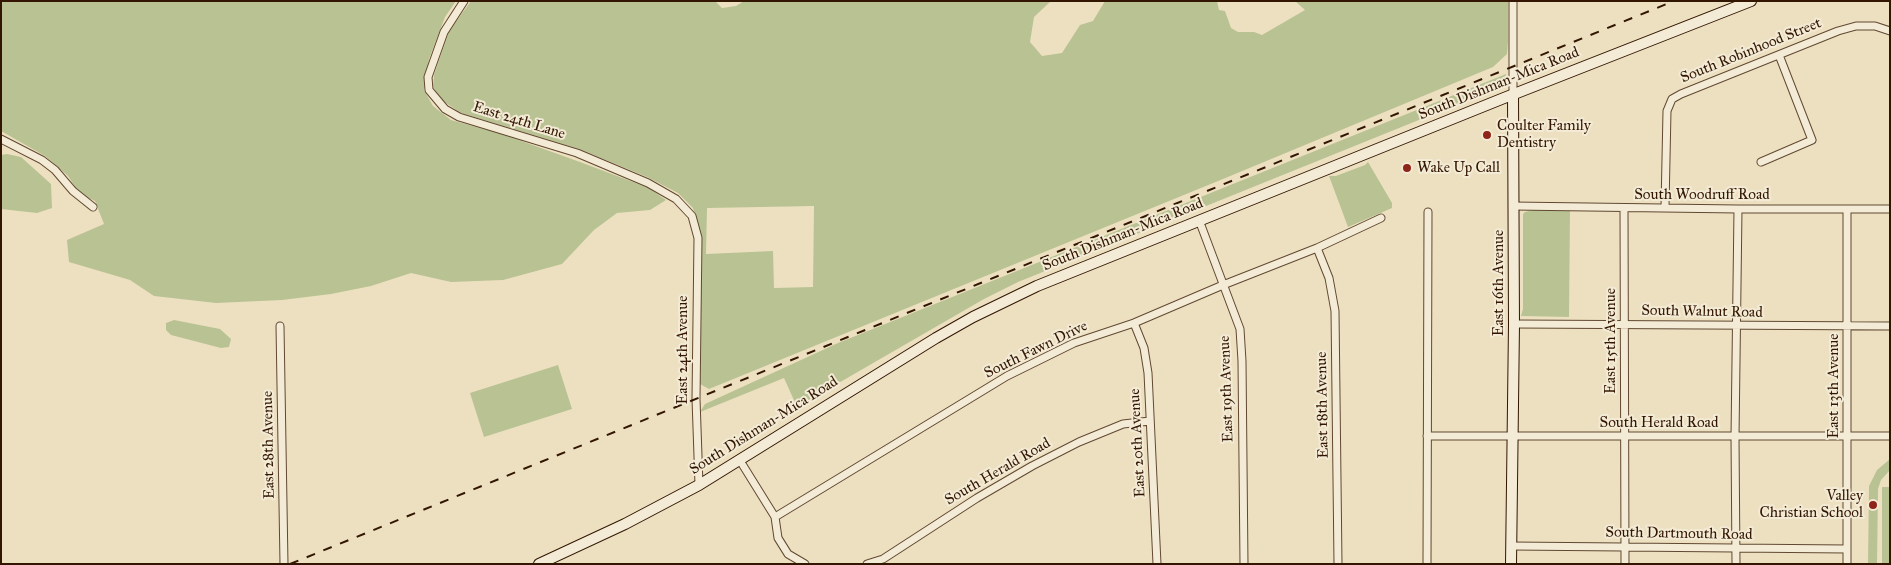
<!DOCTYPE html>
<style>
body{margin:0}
#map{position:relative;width:1891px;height:565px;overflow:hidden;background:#ede0c0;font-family:"IM FELL Great Primer",serif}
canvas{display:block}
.frame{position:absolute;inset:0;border:2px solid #321601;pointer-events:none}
</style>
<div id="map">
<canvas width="1891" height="565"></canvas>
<div class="frame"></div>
</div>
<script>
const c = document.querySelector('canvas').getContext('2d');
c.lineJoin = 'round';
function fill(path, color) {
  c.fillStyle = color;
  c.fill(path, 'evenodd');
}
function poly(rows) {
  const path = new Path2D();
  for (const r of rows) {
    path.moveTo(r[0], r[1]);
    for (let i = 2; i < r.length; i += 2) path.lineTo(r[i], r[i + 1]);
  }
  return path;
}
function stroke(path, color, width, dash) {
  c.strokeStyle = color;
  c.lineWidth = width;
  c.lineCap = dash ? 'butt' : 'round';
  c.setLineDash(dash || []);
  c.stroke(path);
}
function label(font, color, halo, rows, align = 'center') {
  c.font = font + ' "IM FELL Great Primer",serif';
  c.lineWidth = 4;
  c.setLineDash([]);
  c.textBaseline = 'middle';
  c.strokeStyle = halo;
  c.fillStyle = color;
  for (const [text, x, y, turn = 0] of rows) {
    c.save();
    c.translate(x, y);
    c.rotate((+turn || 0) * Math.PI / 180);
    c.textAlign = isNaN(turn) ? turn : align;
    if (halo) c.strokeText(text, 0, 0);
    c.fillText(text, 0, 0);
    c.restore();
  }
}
const green = poly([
 [1,1,456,1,445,17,429,59,424,90,433,106,451,120,502,134,580,162,649,188,666,200,650,210,617,213,594,230,562,264,503,280,451,282,411,273,371,286,331,294,282,300,216,303,154,296,130,280,69,262,67,240,104,224,95,201,80,194,68,176,45,156,1,131],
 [471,1,715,1,722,8,736,6,744,1,1051,1,1034,17,1030,42,1042,56,1062,53,1080,25,1093,21,1105,1,1217,1,1219,10,1225,11,1231,28,1238,32,1254,32,1262,35,1305,10,1295,1,1508,1,1508,42,1507,54,1493,67,1223,179,709,389,700,384,701,237,693,208,678,193,647,177,579,149,461,113,443,101,433,87,434,75,449,31],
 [814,206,813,287,774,288,773,251,706,254,707,208],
 [1506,74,1506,83,1503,86,1018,282,984,299,797,407,784,378,700,412,705,404,838,343],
 [7,154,21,157,51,184,52,208,37,213,1,209,1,155],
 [1368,162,1392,203,1392,208,1348,227,1329,176,1336,176,1365,165],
 [1533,210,1570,210,1569,317,1521,316,1523,309,1523,214,1525,212],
 [174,320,220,329,231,339,229,347,221,348,171,335,166,330,166,323],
 [558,365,572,409,484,437,470,393],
 [1890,459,1890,470,1881,480,1878,489,1877,564,1868,564,1869,486,1877,470],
 [1882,487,1890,487,1890,564,1882,564]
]);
const minor = poly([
 [464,1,444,32,428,77,429,90,445,109,459,117,577,153,648,183,676,199,692,216,698,238,696,399,699,485],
 [1513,1,1513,94],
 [1,139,42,160,55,170,73,191,93,207],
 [1761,162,1812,140,1779,55],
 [1513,206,1738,209,1890,209],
 [1665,207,1667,111,1672,99,1681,94,1838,31,1856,26,1875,26,1890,31],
 [1624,208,1625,564],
 [1199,220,1240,329,1242,361,1244,564],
 [1317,248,1329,278,1335,311,1338,564],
 [1134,323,1144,348,1148,373,1157,564],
 [1514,324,1890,326],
 [280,326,284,564],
 [1427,436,1890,436],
 [739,459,775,517,778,538,788,554,805,564],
 [775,517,1007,376,1074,343,1134,323,1223,285,1317,248,1381,218],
 [1511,546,1847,549],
 [867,564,883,559,977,498,1032,466,1079,442,1123,424,1150,421],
 [1427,564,1428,212],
 [1736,564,1735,437,1738,209],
 [1847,564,1847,209]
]);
const secondary = poly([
 [539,564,625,524,699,485,936,338,973,317,1037,286,1504,98,1751,1],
 [1511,564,1514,324,1513,94]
]);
const rail = poly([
 [290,564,1674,1]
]);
const markers = [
 [1487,135,5,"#8f2418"],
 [1407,168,5,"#8f2418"],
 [1873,505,5,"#8f2418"]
];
const streetNames = [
 ["South Robinhood Street",1751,51,-22],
 ["South Dishman-Mica Road",1499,84,-22],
 ["East 24th Lane",519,121,17],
 ["South Woodruff Road",1702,195],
 ["South Dishman-Mica Road",1123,235,-22],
 ["East 16th Avenue",1499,283,-90],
 ["South Walnut Road",1702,312,1],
 ["East 15th Avenue",1611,341,-90],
 ["East 24th Avenue",683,350,-90],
 ["South Fawn Drive",1036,350,-26],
 ["East 13th Avenue",1834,386,-90],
 ["East 19th Avenue",1227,389,-92],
 ["East 18th Avenue",1323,405,-91],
 ["South Herald Road",1659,423],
 ["South Dishman-Mica Road",764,426,-32],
 ["East 20th Avenue",1138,443,-93],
 ["East 28th Avenue",269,445,-91],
 ["South Herald Road",998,472,-30],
 ["South Dartmouth Road",1679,534,1]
];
const poiNames = [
 ["Coulter Family",1497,126],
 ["Dentistry",1497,143],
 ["Wake Up Call",1417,168],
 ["Valley",1863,496,"right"],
 ["Christian School",1863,513,"right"]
];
fill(green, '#b9c292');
stroke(minor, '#614831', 9);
stroke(secondary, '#321601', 12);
stroke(minor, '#f3ebd6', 7);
stroke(secondary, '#f3ebd6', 10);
stroke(rail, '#321601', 2, [9, 9]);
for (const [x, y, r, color] of markers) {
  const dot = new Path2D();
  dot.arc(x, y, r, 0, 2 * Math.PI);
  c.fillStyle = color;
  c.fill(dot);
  stroke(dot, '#f3ebd6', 2);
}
label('15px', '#321601', '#f3ebd6', streetNames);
label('15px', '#321601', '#f3ebd6', poiNames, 'left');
</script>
